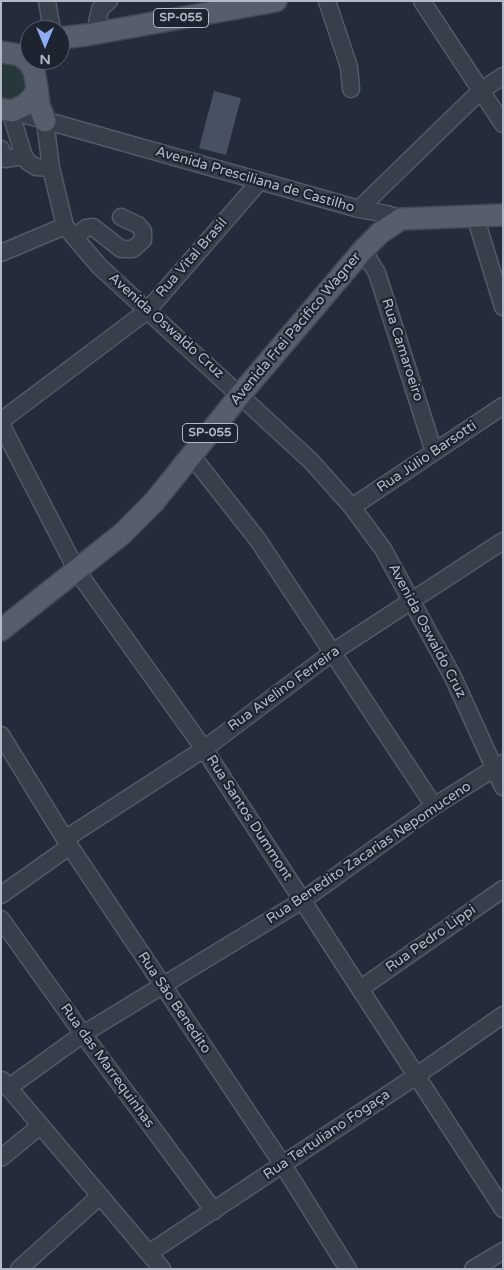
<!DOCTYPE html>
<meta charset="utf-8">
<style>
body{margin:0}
#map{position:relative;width:504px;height:1270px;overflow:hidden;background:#242c3b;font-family:"Varela Round",sans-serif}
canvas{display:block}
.frame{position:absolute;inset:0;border:2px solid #b3bac7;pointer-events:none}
.north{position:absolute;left:20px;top:20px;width:50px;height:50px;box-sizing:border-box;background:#1d2430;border:1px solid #59606c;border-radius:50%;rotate:180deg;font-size:14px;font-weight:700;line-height:20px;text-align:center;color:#b3bac7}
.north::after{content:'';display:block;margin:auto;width:18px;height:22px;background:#8cadf3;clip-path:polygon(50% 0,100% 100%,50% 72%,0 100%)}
</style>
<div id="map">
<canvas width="504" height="1270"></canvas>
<div class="frame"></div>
<div class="north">N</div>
</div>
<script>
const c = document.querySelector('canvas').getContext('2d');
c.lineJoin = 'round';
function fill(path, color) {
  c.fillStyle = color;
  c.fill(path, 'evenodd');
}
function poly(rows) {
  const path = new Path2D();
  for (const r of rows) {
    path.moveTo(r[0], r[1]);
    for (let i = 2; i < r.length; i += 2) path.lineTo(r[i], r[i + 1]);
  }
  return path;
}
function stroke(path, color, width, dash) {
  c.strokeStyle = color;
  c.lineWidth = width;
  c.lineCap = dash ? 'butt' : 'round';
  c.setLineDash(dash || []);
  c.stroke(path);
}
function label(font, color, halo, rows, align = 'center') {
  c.font = font + ' "Varela Round",sans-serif';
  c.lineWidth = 4.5;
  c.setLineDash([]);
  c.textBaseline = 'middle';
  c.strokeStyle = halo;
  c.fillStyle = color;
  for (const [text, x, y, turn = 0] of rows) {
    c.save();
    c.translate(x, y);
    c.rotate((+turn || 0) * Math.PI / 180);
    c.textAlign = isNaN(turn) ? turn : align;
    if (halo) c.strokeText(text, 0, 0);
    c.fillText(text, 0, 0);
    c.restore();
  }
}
const green = poly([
 [1,59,23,62,27,95,1,103]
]);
const building = poly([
 [214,91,241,98,226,155,199,148]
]);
const minor = poly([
 [47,1,52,30],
 [327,1,349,67,351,89],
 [422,1,503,124],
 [95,33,100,9,109,1],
 [10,111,24,156,28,162,36,167,51,168],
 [12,111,359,209,387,214,401,219],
 [45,121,51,168,65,226,99,266,311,461,352,507,383,549,453,677,503,787],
 [1,149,3,157,5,159,24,156],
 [359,209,470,101,482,90,503,76],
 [475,216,503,307],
 [75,237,86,228,93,227,121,249,133,249,143,240,143,231,138,225,121,217],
 [363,250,377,273,434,452],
 [1,253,65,226],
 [1,421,147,311,259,182],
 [1,424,77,571,204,749,503,1209],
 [191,455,258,540,434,806],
 [352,507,503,406],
 [1,735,65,839,283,1165,348,1269],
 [65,839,204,749,333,652,503,541],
 [1,895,70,846],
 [1,919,83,1034,214,1211],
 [360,989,503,889],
 [2,1080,162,1269],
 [8,1088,83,1034,303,900,434,806,503,763],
 [1,1158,40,1126],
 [149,1253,416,1076,503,1015],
 [19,1269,100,1196],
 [473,1269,503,1251]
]);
const major = poly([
 [60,38,86,35,276,1],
 [1,52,19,55,29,62,34,71,37,88,34,96,25,105,12,111,1,109],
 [37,88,39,105,45,121],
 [1,630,122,534,154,502,240,395,363,250,380,233,401,219,503,215]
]);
const shields = [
 [181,18,55],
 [210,433,55]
];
const shieldNames = [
 ["SP-055",181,18],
 ["SP-055",210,433]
];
const streetNames = [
 ["Avenida Presciliana de Castilho",255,180,16],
 ["Rua Vital Brasil",192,258,-49],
 ["Avenida Oswaldo Cruz",166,326,42],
 ["Avenida Frei Pacifico Wagner",296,329,-50],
 ["Rua Camaroeiro",402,350,72],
 ["Rua Júlio Barsotti",427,457,-34],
 ["Avenida Oswaldo Cruz",427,631,62],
 ["Rua Avelino Ferreira",284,689,-36],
 ["Rua Santos Dummont",249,818,57],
 ["Rua Benedito Zacarias Nepomuceno",369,853,-34],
 ["Rua Pedro Lippi",431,939,-35],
 ["Rua São Benedito",174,1003,56],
 ["Rua das Marrequinhas",107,1066,54],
 ["Rua Tertuliano Fogaça",327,1135,-34]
];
fill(green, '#26383c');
fill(building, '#485162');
stroke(minor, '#535a66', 19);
stroke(major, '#414854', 24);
stroke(minor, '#383f4b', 16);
stroke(major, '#565d6b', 21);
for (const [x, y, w] of shields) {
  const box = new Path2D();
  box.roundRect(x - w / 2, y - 9.5, w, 19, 4);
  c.fillStyle = '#1d2430';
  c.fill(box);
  stroke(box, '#b3bac7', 1);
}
label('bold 12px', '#b3bac7', null, shieldNames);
label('14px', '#b3bac7', '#1d2430', streetNames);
</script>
